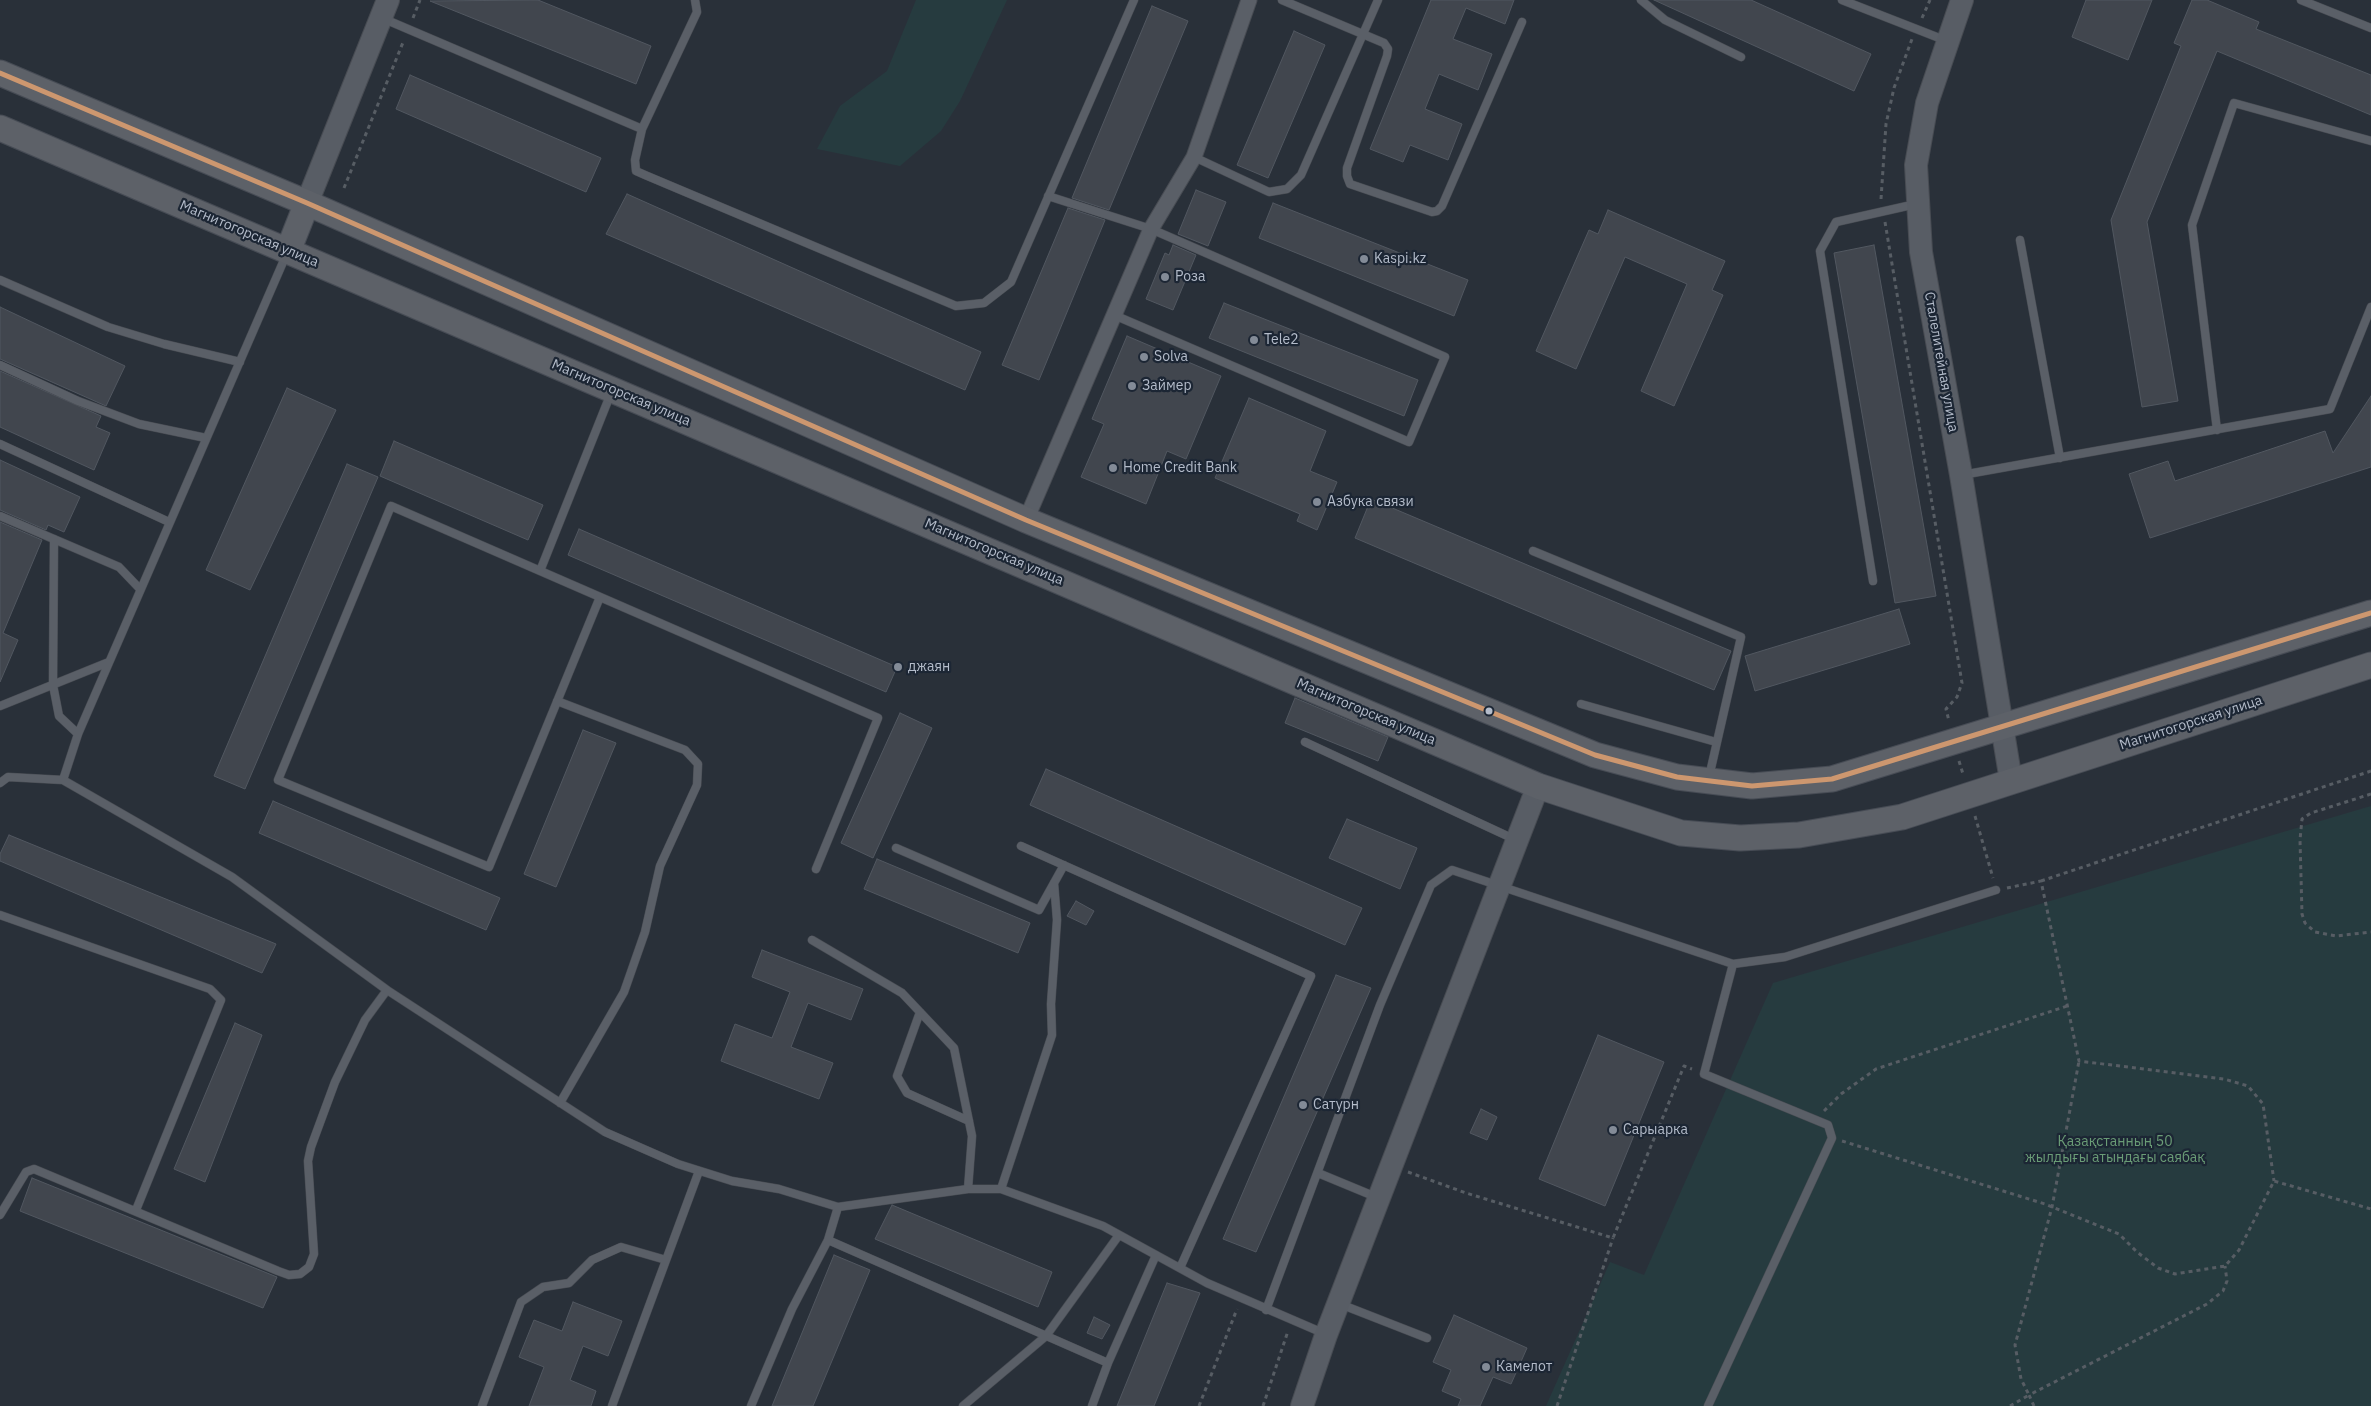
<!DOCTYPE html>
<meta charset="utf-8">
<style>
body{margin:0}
canvas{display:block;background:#293039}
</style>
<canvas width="2371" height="1406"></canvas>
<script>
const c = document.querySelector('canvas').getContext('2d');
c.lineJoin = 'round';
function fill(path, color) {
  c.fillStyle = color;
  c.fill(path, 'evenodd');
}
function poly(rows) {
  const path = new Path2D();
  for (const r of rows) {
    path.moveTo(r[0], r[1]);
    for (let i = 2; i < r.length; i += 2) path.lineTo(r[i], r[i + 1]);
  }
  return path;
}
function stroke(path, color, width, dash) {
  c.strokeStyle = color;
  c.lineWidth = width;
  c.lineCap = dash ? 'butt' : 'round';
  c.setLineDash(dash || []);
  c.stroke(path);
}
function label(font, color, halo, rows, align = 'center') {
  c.font = font + ' "IBM Plex Sans",sans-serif';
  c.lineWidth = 4.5;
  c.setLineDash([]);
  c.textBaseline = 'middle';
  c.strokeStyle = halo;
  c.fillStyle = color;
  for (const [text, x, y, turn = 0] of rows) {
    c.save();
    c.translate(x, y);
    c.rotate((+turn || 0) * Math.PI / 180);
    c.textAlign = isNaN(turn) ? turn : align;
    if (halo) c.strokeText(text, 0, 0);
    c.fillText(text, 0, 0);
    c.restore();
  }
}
const green = poly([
 [916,0,1007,0,960,101,941,131,900,166,817,149,840,106,887,71],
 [2371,806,2371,1406,1546,1406,1610,1262,1644,1275,1773,983]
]);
const building = poly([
 [538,0,651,46,636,84,430,1,538,0],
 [1431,0,1514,0,1505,24,1466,8,1453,39,1492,54,1478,90,1439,74,1425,109,1462,124,1448,160,1410,145,1403,162,1370,149,1431,0],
 [1654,0,1751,0,1871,54,1854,91,1654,0],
 [2086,0,2152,0,2128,60,2072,37,2086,0],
 [2192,0,2207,0,2259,22,2256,29,2371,75,2371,115,2217,51,2147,222,2178,401,2142,407,2111,220,2181,46,2174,43,2192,0],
 [1152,6,1188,21,1109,210,1072,198,1152,6],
 [1294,31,1325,45,1268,178,1237,165,1294,31],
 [410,75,601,158,586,192,396,109,410,75],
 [1196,190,1226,202,1208,246,1178,234,1196,190],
 [627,194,981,352,965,390,606,234,627,194],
 [1273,203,1468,280,1454,316,1259,238,1273,203],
 [1068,208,1105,220,1039,380,1002,365,1068,208],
 [1608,210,1725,261,1712,290,1723,295,1674,406,1641,391,1687,284,1625,257,1576,369,1536,351,1589,230,1598,234,1608,210],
 [1173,245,1196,255,1173,310,1146,299,1165,253,1169,255,1173,245],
 [1874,245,1936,596,1895,603,1834,253,1874,245],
 [1224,303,1418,380,1404,416,1209,338,1224,303],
 [0,307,125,366,106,406,0,359,0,307],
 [1127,336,1221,376,1186,459,1167,451,1146,504,1081,477,1104,424,1092,419,1127,336],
 [0,371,101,416,96,427,110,433,94,470,0,427,0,371],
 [287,388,336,410,250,590,206,570,287,388],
 [2371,396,2371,467,2150,538,2129,474,2168,461,2175,481,2325,431,2333,453,2371,396],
 [1249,398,1326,431,1310,471,1337,482,1317,530,1297,521,1300,514,1215,478,1249,398],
 [394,441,543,505,528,540,380,476,394,441],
 [0,460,80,497,64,532,48,525,46,530,0,510,0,460],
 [347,464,378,477,245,789,214,776,347,464],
 [1371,499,1731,651,1714,690,1355,538,1371,499],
 [0,522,42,540,3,633,18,640,0,682,0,522],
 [579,529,897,667,886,692,568,555,579,529],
 [1899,609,1910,644,1755,691,1745,656,1899,609],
 [1295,698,1388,737,1378,761,1285,723,1295,698],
 [900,713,932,728,873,858,841,843,900,713],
 [583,730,616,743,556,887,524,874,583,730],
 [1046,769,1362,908,1345,945,1030,805,1046,769],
 [273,801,500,898,486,930,259,833,273,801],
 [1347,819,1417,848,1400,889,1329,858,1347,819],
 [9,835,276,944,262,973,0,861,0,854,9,835],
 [877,859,1030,923,1018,953,864,889,877,859],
 [1076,901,1094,911,1086,925,1067,916,1076,901],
 [762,950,863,989,851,1020,808,1003,791,1047,833,1063,819,1099,721,1061,735,1024,772,1038,790,992,752,977,762,950],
 [1336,975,1371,988,1256,1252,1223,1239,1336,975],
 [235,1023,262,1035,205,1182,174,1169,235,1023],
 [1598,1035,1664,1062,1605,1206,1539,1179,1598,1035],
 [1481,1109,1497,1117,1487,1140,1470,1133,1481,1109],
 [32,1178,277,1277,263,1308,20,1211,32,1178],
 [892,1205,1052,1272,1038,1307,875,1239,892,1205],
 [834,1255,870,1270,813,1406,772,1406,834,1255],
 [1167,1283,1200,1293,1154,1406,1117,1406,1167,1283],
 [573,1302,622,1321,608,1356,583,1346,570,1380,596,1391,591,1406,529,1406,544,1367,519,1357,534,1320,562,1331,573,1302],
 [1454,1315,1527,1348,1511,1384,1493,1377,1480,1406,1458,1406,1461,1399,1442,1391,1451,1370,1433,1362,1454,1315],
 [1094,1317,1110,1325,1102,1339,1087,1333,1094,1317]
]);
const path = poly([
 [413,18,420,0],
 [1922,18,1930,0],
 [344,188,404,40],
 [1881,199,1886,124,1894,88,1912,39],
 [1885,222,1962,683,1957,697,1946,709,1949,721],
 [1959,761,1963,774],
 [2371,794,2311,813,2302,819,2300,840,2302,914,2305,923,2315,932,2336,936,2371,932],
 [1975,816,1993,878],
 [2041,881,2371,771],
 [2007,888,2041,881,2079,1061,2224,1079,2248,1086,2263,1104,2274,1181],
 [1824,1111,1841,1094,1876,1069,2067,1006],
 [1842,1141,2045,1204,2119,1234,2137,1252,2158,1268,2175,1274,2225,1266,2239,1250,2274,1181,2371,1209],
 [1408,1172,1466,1193,1613,1238,1684,1066,1692,1069],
 [1199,1406,1237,1309],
 [1263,1406,1288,1331],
 [1557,1406,1613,1238],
 [2010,1406,2029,1395,2021,1379,2015,1345,2052,1207,2079,1061],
 [2034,1406,2029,1395,2207,1304,2223,1291,2227,1281,2225,1266]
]);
const lane = poly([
 [1282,0,1384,43,1388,49,1387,56,1347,168,1347,176,1350,184,1432,212,1437,211,1442,206,1522,22],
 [1641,0,1665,20,1741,57],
 [1842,0,1947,41],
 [2301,0,2371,28],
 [382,18,642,129,635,160,636,171,645,175,956,306,984,303,1011,282,1134,0],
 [642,129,697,12,695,0],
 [1194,157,1269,192,1287,189,1301,175,1378,0],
 [1048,196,1151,229,1445,357,1409,442,1114,315],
 [2020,240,2060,458],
 [0,280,108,327,164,344,240,362],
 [0,365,78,401,139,424,206,438],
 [2217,430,2192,225,2234,103,2371,141],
 [0,444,169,522],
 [1962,475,2330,409,2371,307],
 [0,516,119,567,140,589],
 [54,539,53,685,59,716,78,734],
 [1533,551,1741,637,1709,777],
 [540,571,611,393],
 [1873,581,1820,251,1836,222,1916,204],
 [600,597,489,867,278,780,391,506,878,718,816,869],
 [557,701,685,750,698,764,697,785,660,866,645,932,624,992,560,1103],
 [1581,704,1716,742],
 [0,706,109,662],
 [1305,742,1516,840],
 [63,780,78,734,287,253],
 [0,783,8,777,63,780,232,877,387,990,605,1132,678,1164,732,1181,779,1189,838,1207,968,1189,1001,1189,1103,1226,1207,1283,1323,1333],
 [1021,846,1311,976,1180,1268],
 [896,848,1039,910,1064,865],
 [0,915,210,989,221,1000,136,1210],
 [812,940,902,993,954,1048,972,1136,968,1189],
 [920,1012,897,1076,907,1093,969,1121],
 [1318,1173,1376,1197],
 [1001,1189,1052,1035,1051,1004,1057,920,1054,883],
 [838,1207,828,1240,1108,1363],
 [0,1215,26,1172,34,1169,278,1271,289,1275,300,1274,309,1267,314,1254,308,1161,311,1147,335,1082,365,1020,387,990],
 [1340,1304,1427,1338],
 [1266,1310,1380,1005,1431,885,1452,870,1733,964,1785,957,1996,890],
 [482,1406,521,1302,543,1287,569,1283,592,1260,621,1247,666,1260],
 [612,1406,699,1171],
 [751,1406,792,1309,828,1240],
 [963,1406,1046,1336,1119,1235],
 [1092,1406,1108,1363,1156,1255],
 [1708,1406,1832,1138,1828,1125,1704,1074,1733,964]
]);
const street = poly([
 [1026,520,1151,229,1194,157,1249,0]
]);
const secondary = poly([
 [1962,0,1927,103,1916,165,1921,252,1961,475,2011,781],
 [307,203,388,0],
 [1302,1406,1326,1335,1538,786]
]);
const primary = poly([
 [0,73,307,203,1026,520,1595,755,1677,777,1752,786,1832,779,2371,613],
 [0,128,1538,786,1681,833,1740,838,1799,835,1902,817,2371,665],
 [288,251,307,203]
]);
const bus1 = poly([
 [0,73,307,203,1026,520,1595,755,1677,777,1752,786,1832,779,2371,613]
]);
const markers = [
 [1364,259,5,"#838b97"],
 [1165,277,5,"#838b97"],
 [1254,340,5,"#838b97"],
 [1144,357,5,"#838b97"],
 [1132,386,5,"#838b97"],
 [1113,468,5,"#838b97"],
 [1317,502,5,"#838b97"],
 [898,667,5,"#838b97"],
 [1489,711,4.5,"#b4bcca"],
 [1303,1105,5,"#838b97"],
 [1613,1130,5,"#838b97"],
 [1486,1367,5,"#838b97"]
];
const streetNames = [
 ["Магнитогорская улица",249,234,23],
 ["Сталелитейная улица",1941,362,80],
 ["Магнитогорская улица",621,393,23],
 ["Магнитогорская улица",994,552,23],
 ["Магнитогорская улица",1366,712,23],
 ["Магнитогорская улица",2191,723,-18]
];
const poiNames = [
 ["Kaspi.kz",1374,259],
 ["Роза",1175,277],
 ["Tele2",1264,340],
 ["Solva",1154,357],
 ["Займер",1142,386],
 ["Home Credit Bank",1123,468],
 ["Азбука связи",1327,502],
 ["джаян",908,667],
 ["Сатурн",1313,1105],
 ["Сарыарка",1623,1130],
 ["Камелот",1496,1367]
];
const parkNames = [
 ["Қазақстанның 50",2115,1142],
 ["жылдығы атындағы саябақ",2115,1158]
];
fill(green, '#263b3f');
fill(building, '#41464e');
stroke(building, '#515760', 1);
stroke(lane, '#484c53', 9);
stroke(street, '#484c53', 17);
stroke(secondary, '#484c53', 24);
stroke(primary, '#474c55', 27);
stroke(path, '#575d64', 3, [4, 4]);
stroke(lane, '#5a5f67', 8);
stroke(street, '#5a5f67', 15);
stroke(secondary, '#585d65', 22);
stroke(primary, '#5d6168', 25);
stroke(bus1, '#cd976f', 5);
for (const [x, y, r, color] of markers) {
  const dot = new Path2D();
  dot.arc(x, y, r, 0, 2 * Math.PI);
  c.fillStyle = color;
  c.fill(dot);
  stroke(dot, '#1c2634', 2);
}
label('14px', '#b4bcca', '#1c2634', streetNames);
label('14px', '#b4bcca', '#1c2634', poiNames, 'left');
label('14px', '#6a9c76', '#1c2634', parkNames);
</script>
